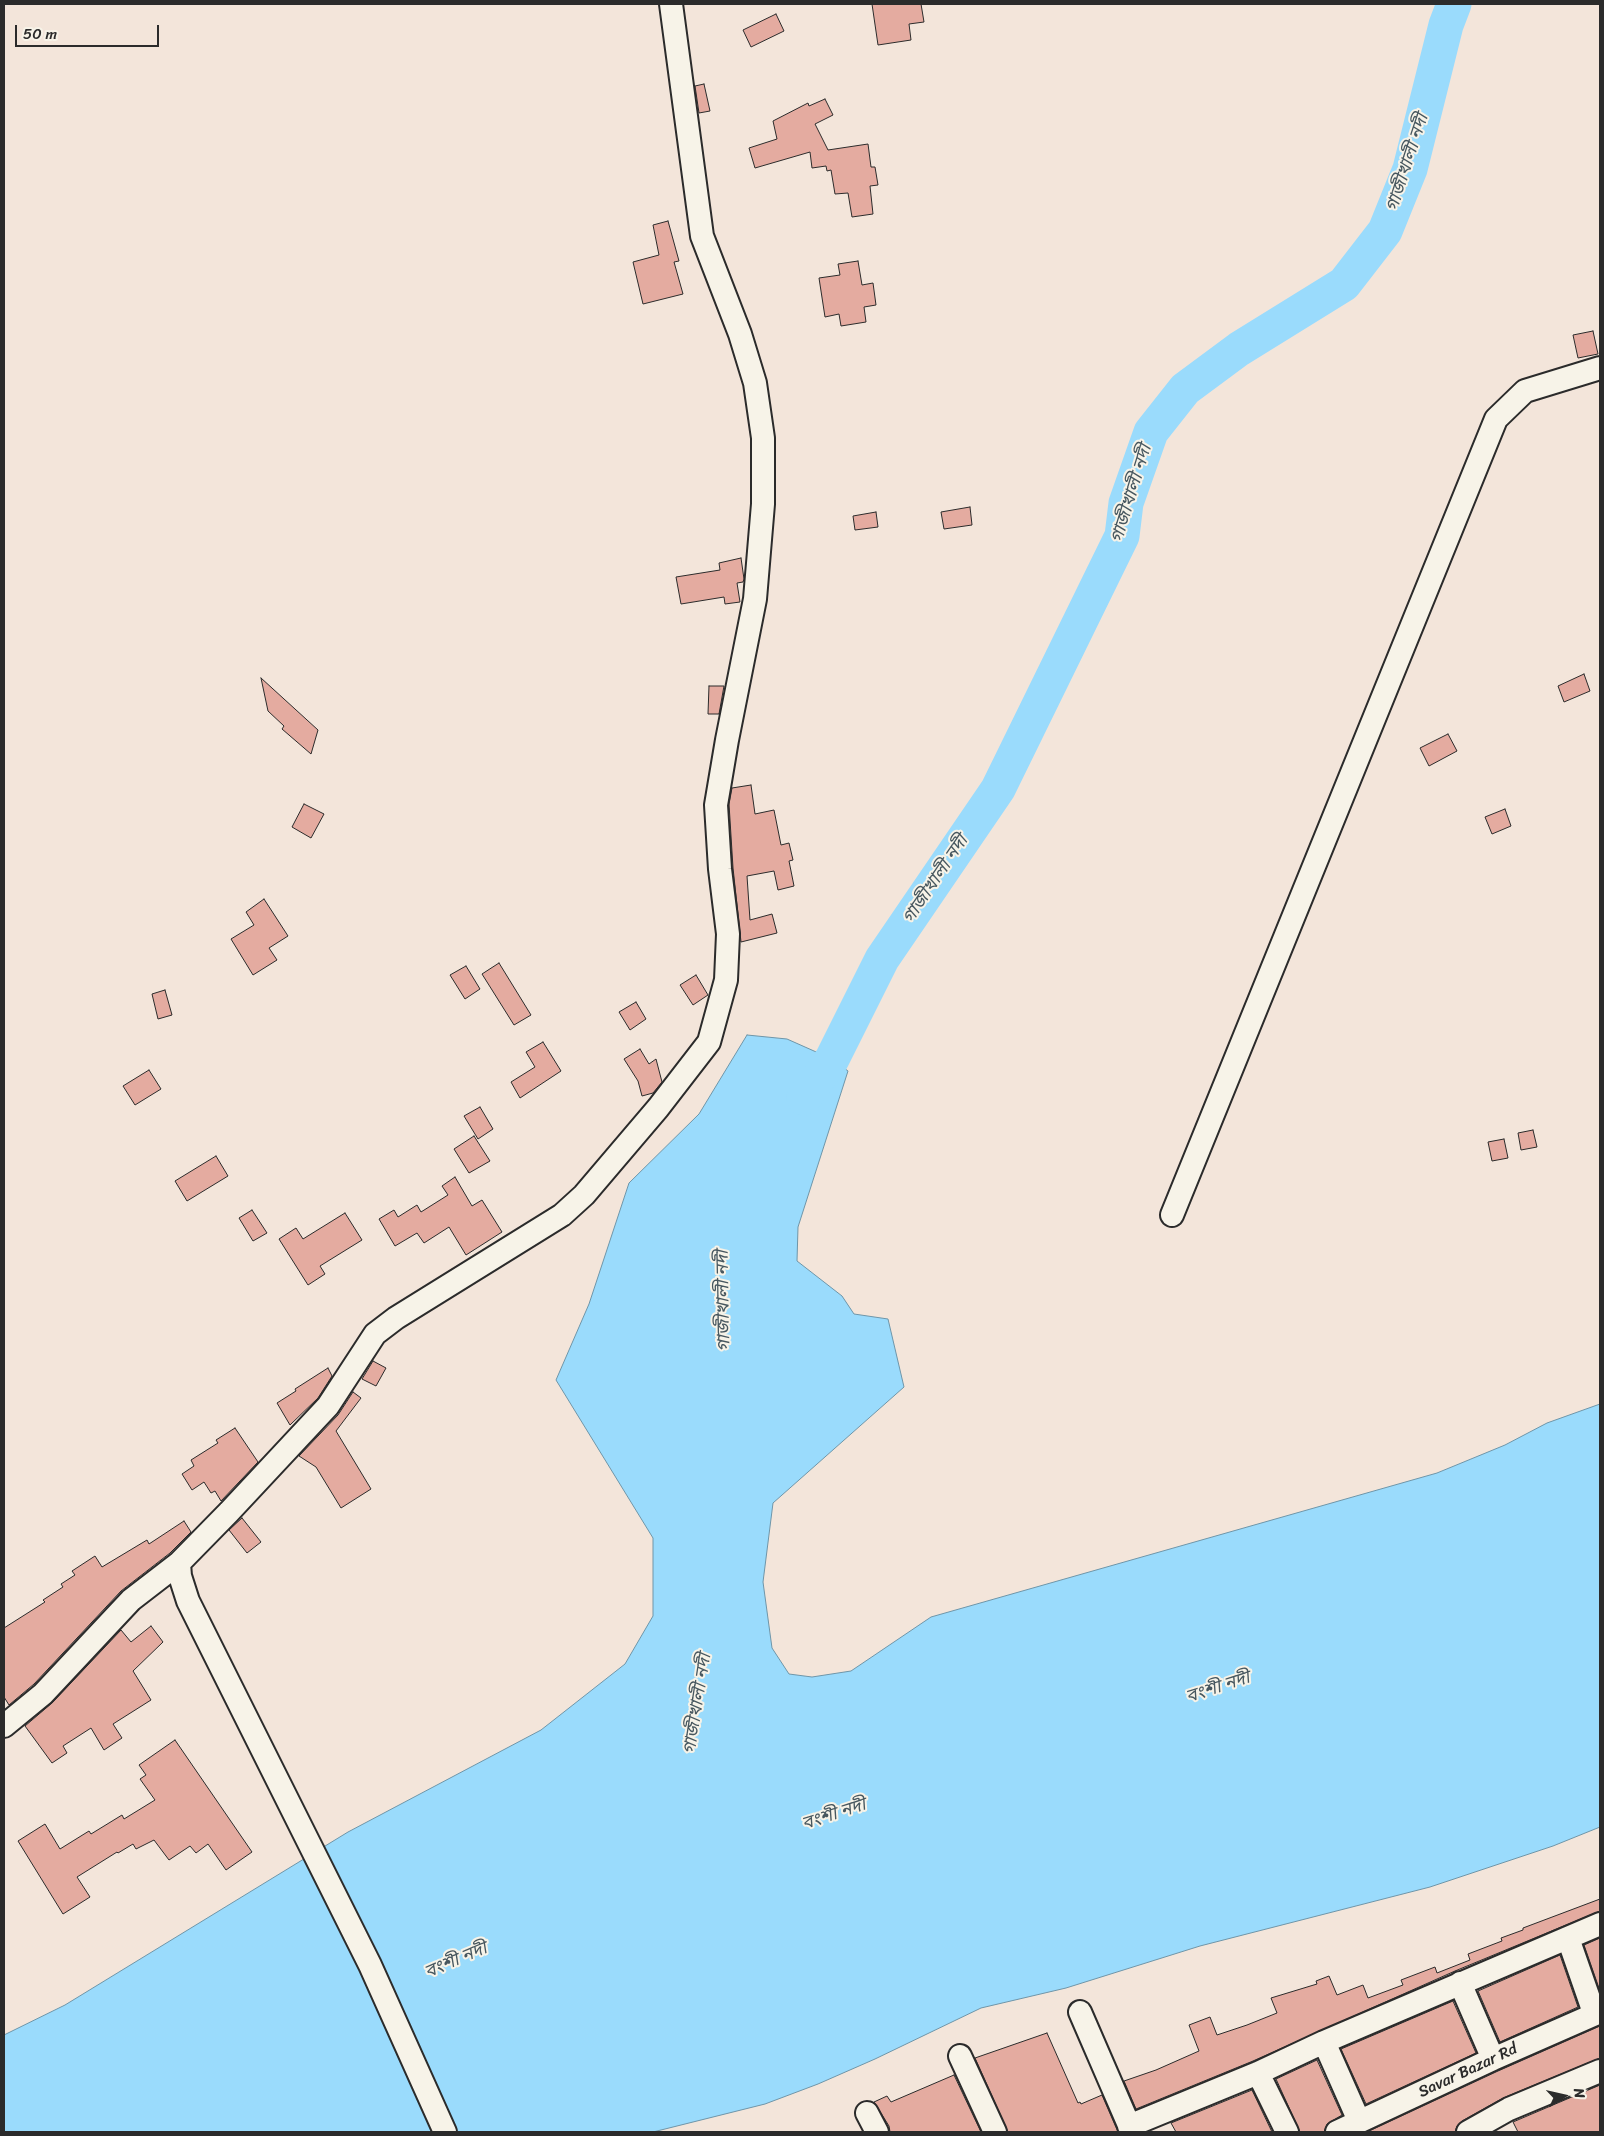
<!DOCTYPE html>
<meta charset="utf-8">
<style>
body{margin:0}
#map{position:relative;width:1604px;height:2136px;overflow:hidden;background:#f3e5da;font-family:Sriracha,sans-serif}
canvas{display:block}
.frame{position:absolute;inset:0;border:5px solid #2b2b2b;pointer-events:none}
.north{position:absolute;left:1539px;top:2071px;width:50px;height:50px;-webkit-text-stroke:4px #f7f3e8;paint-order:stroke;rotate:80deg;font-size:14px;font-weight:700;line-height:20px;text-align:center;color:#2b2b2b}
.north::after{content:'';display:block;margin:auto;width:18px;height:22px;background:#2b2b2b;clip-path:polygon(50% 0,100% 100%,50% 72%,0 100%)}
.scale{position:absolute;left:15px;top:25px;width:144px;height:22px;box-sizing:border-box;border:2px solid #2b2b2b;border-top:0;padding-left:6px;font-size:15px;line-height:18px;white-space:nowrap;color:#2b2b2b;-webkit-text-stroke:4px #f7f3e8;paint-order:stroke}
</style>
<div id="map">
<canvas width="1604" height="2136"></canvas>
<div class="frame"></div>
<div class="north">N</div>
<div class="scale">50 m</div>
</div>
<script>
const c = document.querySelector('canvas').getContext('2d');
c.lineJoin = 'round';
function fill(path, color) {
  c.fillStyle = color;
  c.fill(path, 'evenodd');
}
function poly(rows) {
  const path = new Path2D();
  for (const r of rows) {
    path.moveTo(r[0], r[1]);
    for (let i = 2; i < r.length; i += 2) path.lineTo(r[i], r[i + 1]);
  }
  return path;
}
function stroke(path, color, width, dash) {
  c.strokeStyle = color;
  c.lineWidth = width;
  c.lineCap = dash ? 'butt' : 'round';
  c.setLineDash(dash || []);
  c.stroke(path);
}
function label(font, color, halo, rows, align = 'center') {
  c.font = font + ' Sriracha,"Noto Sans Bengali",sans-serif';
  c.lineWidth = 4;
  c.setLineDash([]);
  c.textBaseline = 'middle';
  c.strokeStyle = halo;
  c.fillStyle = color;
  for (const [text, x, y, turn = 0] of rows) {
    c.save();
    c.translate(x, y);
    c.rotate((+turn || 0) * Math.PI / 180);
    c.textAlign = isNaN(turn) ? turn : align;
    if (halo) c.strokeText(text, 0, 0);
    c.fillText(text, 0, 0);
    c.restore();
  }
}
const water = poly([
 [747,1035,787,1039,832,1059,848,1071,798,1227,797,1261,842,1296,854,1314,888,1319,904,1387,773,1503,763,1582,772,1648,789,1674,812,1677,851,1671,931,1617,1437,1473,1505,1445,1547,1423,1600,1404,1600,1827,1553,1846,1430,1887,1200,1946,1066,1988,981,2008,875,2059,818,2084,765,2104,653,2132,4,2132,4,2035,65,2005,348,1832,541,1730,625,1664,653,1616,653,1538,556,1380,589,1304,629,1183,699,1114,747,1035]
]);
const river = poly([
 [804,1098,832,1059,882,959,998,789,1122,536,1126,503,1151,432,1185,389,1239,349,1344,284,1385,231,1410,169,1446,25,1454,4]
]);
const building = poly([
 [872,4,921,4,924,22,909,24,911,40,878,45,872,4],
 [776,14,784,31,751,47,743,30,776,14],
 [704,84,710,111,699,113,695,86,704,84],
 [825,99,833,115,815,124,828,150,868,144,871,167,875,167,878,185,870,186,873,214,852,217,848,193,835,194,831,170,827,171,826,166,812,168,810,152,755,168,749,148,777,139,773,121,808,103,809,106,825,99],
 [668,221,679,261,674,262,683,294,643,304,633,262,659,255,653,225,668,221],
 [858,261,862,285,873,283,876,305,864,307,866,322,841,326,839,314,825,317,819,278,840,275,838,264,858,261],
 [1593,331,1598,354,1578,358,1573,335,1593,331],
 [970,507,972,525,944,529,941,512,970,507],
 [876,512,878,527,855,530,853,516,876,512],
 [741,558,744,579,743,582,737,583,740,602,725,604,724,597,681,604,676,577,720,570,719,563,741,558],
 [1584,674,1590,691,1564,702,1558,686,1584,674],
 [261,678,318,730,311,754,282,729,284,726,268,711,261,678],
 [709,686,724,686,719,714,708,714,709,686],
 [1448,734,1457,751,1429,766,1420,748,1448,734],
 [751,785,755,814,774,810,781,845,789,843,793,860,789,861,794,886,778,890,774,871,747,876,750,920,772,914,777,933,741,942,733,868,729,804,732,788,751,785],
 [304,804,324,814,311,838,292,827,304,804],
 [1505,809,1511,826,1492,834,1485,817,1505,809],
 [264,899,288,936,269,948,277,960,253,975,231,939,254,925,246,912,264,899],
 [499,963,531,1015,514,1025,482,974,499,963],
 [466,966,480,989,465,999,450,975,466,966],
 [696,975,708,995,693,1005,680,985,696,975],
 [165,990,172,1015,158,1019,152,994,165,990],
 [636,1002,646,1019,630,1030,619,1012,636,1002],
 [543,1042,561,1071,520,1098,511,1082,535,1067,526,1052,543,1042],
 [640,1049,649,1064,656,1059,662,1082,653,1093,642,1096,638,1081,624,1059,640,1049],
 [149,1070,161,1089,135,1105,123,1086,149,1070],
 [480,1107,493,1129,478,1139,464,1116,480,1107],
 [1533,1130,1537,1147,1521,1150,1518,1133,1533,1130],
 [474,1136,490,1161,469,1173,454,1149,474,1136],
 [1504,1139,1508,1158,1492,1161,1488,1142,1504,1139],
 [216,1156,228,1176,187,1201,175,1181,216,1156],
 [455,1177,472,1206,482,1200,502,1232,466,1255,449,1227,424,1243,417,1233,395,1246,379,1219,394,1210,398,1217,417,1205,421,1212,448,1195,442,1186,455,1177],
 [252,1210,267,1233,253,1241,239,1218,252,1210],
 [345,1213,362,1240,320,1266,325,1274,308,1285,279,1239,296,1228,303,1239,345,1213],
 [373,1361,386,1368,376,1386,362,1379,373,1361],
 [328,1368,332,1376,318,1398,290,1425,277,1403,296,1391,295,1389,328,1368],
 [353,1392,361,1398,336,1431,371,1489,341,1508,316,1467,299,1456,338,1415,353,1392],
 [235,1428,258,1462,221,1501,215,1491,211,1493,204,1482,192,1490,182,1474,194,1466,191,1460,218,1443,216,1440,235,1428],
 [242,1518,261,1542,247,1553,229,1530,242,1518],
 [184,1521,191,1532,170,1553,121,1591,34,1684,9,1705,4,1697,4,1628,45,1602,43,1600,63,1587,61,1584,75,1575,72,1571,95,1556,102,1567,147,1540,149,1544,184,1521],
 [151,1626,163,1642,133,1671,151,1700,113,1724,122,1738,104,1750,91,1728,63,1746,67,1753,52,1763,25,1726,52,1703,121,1630,131,1642,151,1626],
 [175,1740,252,1852,226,1870,208,1844,196,1853,190,1846,169,1860,154,1840,136,1849,133,1844,118,1853,117,1852,77,1877,90,1897,63,1914,18,1841,45,1824,60,1849,89,1831,91,1834,122,1815,124,1819,155,1800,140,1779,146,1775,139,1765,175,1740],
 [1600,1899,1600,1911,1455,1971,1253,2061,1136,2109,1124,2081,1156,2070,1199,2051,1189,2025,1210,2017,1217,2035,1247,2025,1277,2013,1271,1998,1317,1984,1316,1981,1329,1976,1337,1995,1363,1985,1368,1998,1403,1985,1401,1980,1435,1967,1437,1973,1470,1960,1468,1954,1502,1941,1501,1938,1523,1930,1523,1928,1600,1899],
 [1600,1938,1600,1991,1584,1945,1600,1938],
 [1560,1955,1578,2007,1500,2042,1478,1991,1560,1955],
 [1453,2001,1476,2053,1366,2104,1341,2049,1453,2001],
 [1600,2026,1600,2058,1503,2098,1462,2121,1457,2126,1455,2132,1367,2132,1498,2071,1600,2026],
 [1047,2033,1078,2103,1080,2102,1081,2104,1102,2095,1118,2132,1008,2132,975,2058,1047,2033],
 [1317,2060,1342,2115,1327,2124,1324,2132,1300,2132,1276,2079,1317,2060],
 [954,2075,981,2132,890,2132,889,2126,874,2102,887,2096,891,2102,954,2075],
 [1600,2085,1600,2132,1518,2132,1513,2122,1600,2085],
 [1252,2090,1272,2132,1176,2132,1171,2123,1252,2090]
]);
const minor = poly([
 [1172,1215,1496,419,1525,391,1600,368],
 [4,1726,43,1694,131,1600,179,1563],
 [1568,1938,1594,2013],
 [1460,1983,1493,2059],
 [1080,2012,1132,2132],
 [1324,2042,1359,2121],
 [960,2056,995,2132],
 [1258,2073,1287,2132],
 [867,2113,877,2132],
 [1129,2126,1258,2073,1324,2042,1600,1924],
 [445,2132,370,1965,188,1601,180,1576,179,1563,229,1512,328,1406,375,1334,396,1318,562,1215,584,1195,658,1108,709,1042,726,980,728,934,720,869,716,805,727,740,755,599,763,504,763,438,755,383,740,334,702,236,671,4],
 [1337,2132,1493,2059,1600,2012],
 [1468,2132,1509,2109,1600,2071]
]);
const streetNames = [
 ["Savar Bazar Rd",1468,2071,-25]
];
const waterNames = [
 ["গাজীখালী নদী",1408,163,-72],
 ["গাজীখালী নদী",1132,494,-73],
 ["গাজীখালী নদী",936,880,-56],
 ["গাজীখালী নদী",724,1301,-91],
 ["বংশী নদী",1218,1688,-18],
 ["গাজীখালী নদী",698,1704,-81],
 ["বংশী নদী",834,1815,-18],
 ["বংশী নদী",456,1961,-23]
];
fill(water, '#9adbfc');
stroke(water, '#6e95a8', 1);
stroke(river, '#9adbfc', 35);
fill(building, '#e4aba0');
stroke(building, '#2b2b2b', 1);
stroke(minor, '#2b2b2b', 26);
stroke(minor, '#f7f3e8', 22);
label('16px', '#2b2b2b', '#f7f3e8', streetNames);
label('italic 18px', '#47575f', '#f7f3e8', waterNames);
</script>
